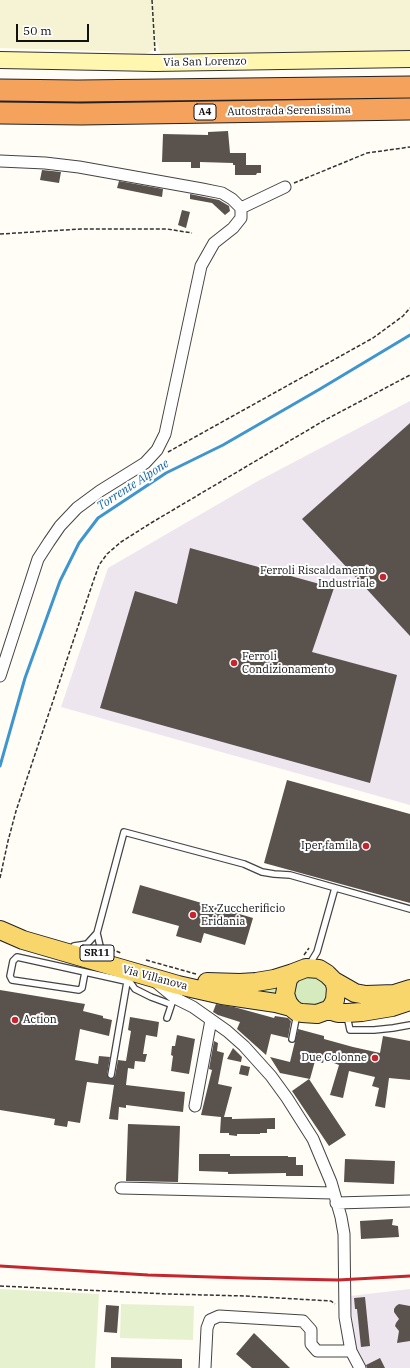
<!DOCTYPE html>
<style>
body{margin:0}
#map{position:relative;width:410px;height:1368px;overflow:hidden;background:#fffdf5;font-family:"IBM Plex Serif",serif}
canvas{display:block}
.scale{position:absolute;left:16px;top:24px;width:73px;height:18px;box-sizing:border-box;border:2px solid #111;border-top:0;padding-left:5px;font-size:12px;line-height:14px;white-space:nowrap;color:#111;-webkit-text-stroke:3px #fff;paint-order:stroke}
</style>
<div id="map">
<canvas width="410" height="1368"></canvas>
<div class="scale">50 m</div>
</div>
<script>
const c = document.querySelector('canvas').getContext('2d');
c.lineJoin = 'round';
function fill(path, color) {
  c.fillStyle = color;
  c.fill(path, 'evenodd');
}
function poly(rows) {
  const path = new Path2D();
  for (const r of rows) {
    path.moveTo(r[0], r[1]);
    for (let i = 2; i < r.length; i += 2) path.lineTo(r[i], r[i + 1]);
  }
  return path;
}
function stroke(path, color, width, dash) {
  c.strokeStyle = color;
  c.lineWidth = width;
  c.lineCap = dash ? 'butt' : 'round';
  c.setLineDash(dash || []);
  c.stroke(path);
}
function label(font, color, halo, rows, align = 'center') {
  c.font = font + ' "IBM Plex Serif",serif';
  c.lineWidth = 4;
  c.setLineDash([]);
  c.textBaseline = 'middle';
  c.strokeStyle = halo;
  c.fillStyle = color;
  for (const [text, x, y, turn = 0] of rows) {
    c.save();
    c.translate(x, y);
    c.rotate((+turn || 0) * Math.PI / 180);
    c.textAlign = isNaN(turn) ? turn : align;
    if (halo) c.strokeText(text, 0, 0);
    c.fillText(text, 0, 0);
    c.restore();
  }
}
const industrial = poly([
 [410,401,410,805,61,707,108,568,258,481],
 [410,1289,410,1368,367,1368,357,1348,354,1334,350,1296]
]);
const farmland = poly([
 [0,0,410,0,410,59,163,61,156,40,155,49,145,54,102,51,0,48]
]);
const green = poly([
 [304,976,319,978,327,986,329,994,322,1005,305,1007,295,1001,293,983],
 [278,985,279,997,244,991]
]);
const pitch = poly([
 [0,1289,99,1294,95,1368,0,1368],
 [121,1304,194,1306,193,1340,120,1338]
]);
const stream = poly([
 [0,766,25,678,60,581,79,543,98,518,166,473,223,445,320,389,410,335]
]);
const building = poly([
 [228,131,230,153,246,153,246,165,261,165,261,173,257,173,256,175,235,175,235,165,233,165,233,163,200,162,200,168,191,168,191,162,162,162,163,134,208,135,208,132],
 [42,170,61,172,59,183,40,180],
 [119,181,163,189,162,197,117,188],
 [190,194,219,200,229,206,230,211,225,215,212,203,190,199],
 [182,210,190,212,186,228,178,225],
 [410,423,410,636,302,519],
 [190,548,334,588,312,652,397,675,370,783,100,708,135,591,177,604],
 [287,780,410,814,410,903,264,863],
 [140,885,253,918,245,945,204,933,201,943,176,936,179,926,132,913],
 [0,990,85,1004,83,1011,103,1016,103,1018,112,1020,109,1036,80,1029,75,1060,98,1064,99,1056,110,1057,107,1075,110,1079,113,1079,115,1076,118,1060,126,1061,131,1031,128,1030,130,1017,159,1022,157,1037,146,1035,143,1054,147,1054,145,1062,135,1061,134,1069,128,1068,126,1085,185,1092,183,1112,126,1105,126,1108,119,1107,118,1120,109,1119,114,1085,87,1082,80,1123,68,1121,67,1127,54,1125,55,1119,0,1110],
 [216,1004,234,1007,274,1018,275,1016,288,1018,291,1021,288,1038,271,1034,266,1055,237,1029,240,1022,218,1015,213,1012],
 [298,1029,324,1036,324,1039,353,1047,380,1053,383,1036,410,1041,410,1080,389,1078,385,1108,375,1106,379,1088,372,1086,375,1077,349,1071,343,1098,330,1095,339,1065,324,1059,323,1063,315,1061,310,1079,280,1073,270,1057,290,1062],
 [177,1035,195,1039,189,1074,171,1071,173,1056,171,1055,172,1046,175,1046],
 [214,1041,218,1043,217,1051,224,1053,218,1084,232,1087,224,1117,232,1117,232,1119,275,1118,275,1129,267,1129,267,1133,260,1133,260,1134,237,1134,237,1136,229,1135,229,1133,220,1133,221,1117,201,1115,212,1070,209,1069],
 [233,1048,242,1057,241,1062,227,1059],
 [241,1065,250,1067,248,1076,239,1074],
 [309,1079,346,1135,329,1146,292,1091],
 [128,1124,180,1126,178,1182,126,1181],
 [199,1154,230,1154,230,1156,288,1156,288,1157,296,1157,296,1165,303,1165,303,1176,286,1176,286,1173,228,1174,228,1172,199,1171],
 [345,1159,395,1161,394,1184,344,1182],
 [393,1219,392,1225,398,1226,399,1237,361,1239,360,1221],
 [365,1297,370,1346,361,1347,357,1309,355,1309,354,1298],
 [399,1304,410,1306,410,1341,397,1343,399,1331,395,1326,396,1323,399,1319,394,1312,394,1309,396,1306],
 [106,1305,119,1306,117,1333,104,1332],
 [254,1333,290,1368,252,1368,236,1354],
 [111,1357,182,1359,182,1368,111,1368],
 [380,1358,385,1368,367,1368,366,1365]
]);
const path = poly([
 [152,0,155,51],
 [294,183,367,153,410,147],
 [0,234,81,229,167,229,192,233],
 [168,452,373,338,403,316,410,308],
 [0,878,8,841,16,811,92,585,99,565,107,554,121,542,151,523,286,443,325,420,410,375],
 [111,949,121,953],
 [304,955,309,948],
 [146,960,196,974],
 [0,1286,168,1294,245,1296,331,1301,335,1304]
]);
const lane = poly([
 [97,933,100,946,105,955],
 [74,946,87,944,97,933,124,832,244,864,262,872,274,874,290,875,410,909],
 [309,965,317,952,335,888],
 [85,972,82,988,79,990,12,980,10,976,13,961,17,957,85,972,130,982,135,989,151,997,170,1004],
 [347,1016,350,1030,374,1030,393,1028,410,1025],
 [167,1018,172,1003],
 [292,1039,297,1014],
 [111,1075,127,982]
]);
const street = poly([
 [0,161,45,163,79,167,202,189,222,193,232,199,241,208,241,218,233,228,214,243,201,266,165,434,157,450,145,463,100,491,77,508,60,526,49,542,38,559,0,676],
 [241,208,285,187],
 [157,983,175,998,193,1007,227,1031,244,1046,271,1076,287,1098,313,1139,331,1182,341,1217,344,1234,345,1317,351,1351,360,1368],
 [195,1106,211,1020],
 [121,1188,333,1193],
 [336,1203,410,1201],
 [205,1368,207,1328,210,1320,219,1316,303,1321,311,1330,311,1344,317,1351,351,1351]
]);
const secondary = poly([
 [0,60,155,63,410,59]
]);
const primary = poly([
 [0,930,23,940,178,985,222,995,276,1003,291,1007],
 [306,968,319,969,327,974,334,981,336,988,335,1000,332,1006,328,1010,317,1014,302,1013,297,1012,292,1008,288,1003,285,994,288,979,293,973,306,968],
 [334,981,355,993,366,995,394,994,410,989],
 [207,982,240,983,256,982,274,979,293,973],
 [328,1010,338,1013,347,1013,362,1012,392,1007,410,1001]
]);
const highway = poly([
 [0,90,78,91,410,87],
 [0,113,81,114,410,109]
]);
const rail = poly([
 [0,1266,148,1275,243,1278,338,1280,410,1276]
]);
const markers = [
 [383,577,4,"#c4262e"],
 [234,663,4,"#c4262e"],
 [366,846,4,"#c4262e"],
 [193,915,4,"#c4262e"],
 [15,1020,4,"#c4262e"],
 [375,1058,4,"#c4262e"]
];
const shields = [
 [205,112,22],
 [97,953,34]
];
const shieldNames = [
 ["A4",205,112],
 ["SR11",97,953]
];
const streetNames = [
 ["Via San Lorenzo",205,62,-1],
 ["Autostrada Serenissima",289,111,-1],
 ["Via Villanova",155,978,15]
];
const poiNames = [
 ["Ferroli Riscaldamento",375,571],
 ["Industriale",375,584],
 ["Ferroli",242,657,"left"],
 ["Condizionamento",242,670,"left"],
 ["Iper famila",358,846],
 ["Ex Zuccherificio",201,909,"left"],
 ["Eridania",201,922,"left"],
 ["Action",23,1020,"left"],
 ["Due Colonne",367,1058]
];
const waterNames = [
 ["Torrente Alpone",133,485,-33]
];
fill(industrial, '#eee6ef');
fill(farmland, '#f6f3d4');
fill(green, '#d5ebbd');
fill(pitch, '#e6f2cf');
stroke(stream, '#3f96cf', 3);
fill(building, '#5a524d');
stroke(lane, '#444', 8);
stroke(street, '#444', 13);
stroke(secondary, '#333', 18);
stroke(primary, '#222', 20);
stroke(highway, '#222', 23);
stroke(path, '#333', 1.5, [4, 2]);
stroke(lane, '#fff', 5.5);
stroke(street, '#fff', 11);
stroke(secondary, '#fff6b0', 16);
stroke(primary, '#f9d66b', 18);
stroke(highway, '#f5a25d', 21);
stroke(rail, '#c4262e', 3);
for (const [x, y, r, color] of markers) {
  const dot = new Path2D();
  dot.arc(x, y, r, 0, 2 * Math.PI);
  c.fillStyle = color;
  c.fill(dot);
  stroke(dot, '#fff', 1.5);
}
for (const [x, y, w] of shields) {
  const box = new Path2D();
  box.roundRect(x - w / 2, y - 8, w, 16, 3);
  c.fillStyle = '#fff';
  c.fill(box);
  stroke(box, '#111', 1);
}
label('bold 10px', '#111', null, shieldNames);
label('11px', '#111', '#fff', streetNames);
label('11px', '#111', '#fff', poiNames, 'right');
label('italic 12px', '#1768a6', '#fff', waterNames);
</script>
